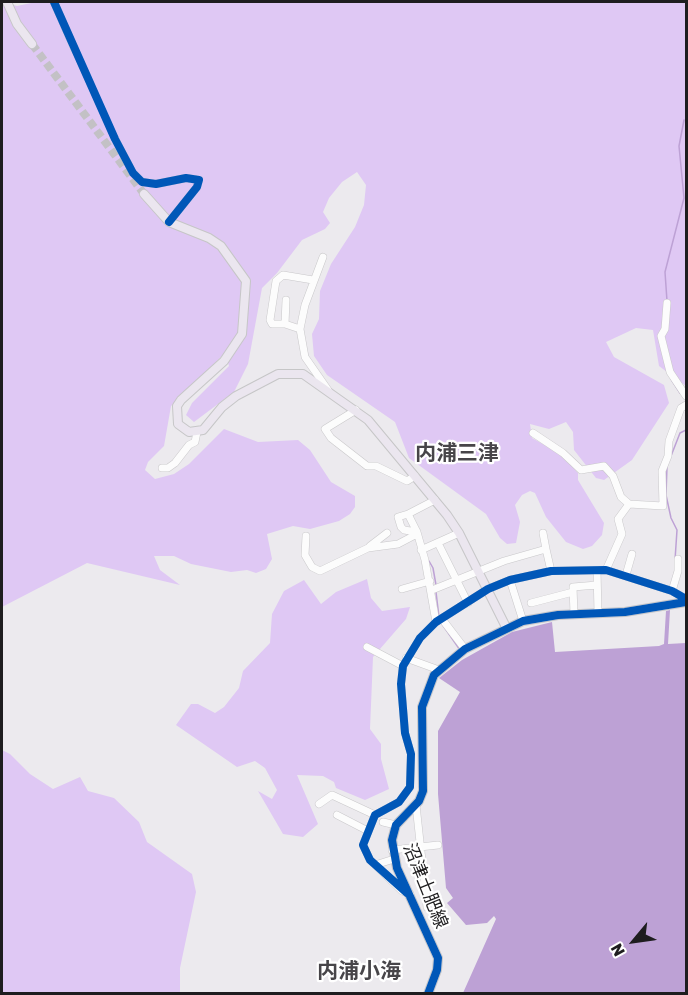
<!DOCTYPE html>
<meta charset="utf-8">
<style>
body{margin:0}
#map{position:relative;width:688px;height:995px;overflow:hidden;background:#eceaee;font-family:Rubik,sans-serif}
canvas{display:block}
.frame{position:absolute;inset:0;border:3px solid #1e1d1f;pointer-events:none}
.north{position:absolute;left:604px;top:911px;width:60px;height:60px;-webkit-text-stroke:4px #fff;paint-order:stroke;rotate:241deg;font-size:16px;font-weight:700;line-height:24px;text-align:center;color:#1e1d1f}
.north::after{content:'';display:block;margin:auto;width:21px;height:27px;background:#1e1d1f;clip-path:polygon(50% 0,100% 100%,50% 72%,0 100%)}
</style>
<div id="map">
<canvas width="688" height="995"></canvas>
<div class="frame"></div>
<div class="north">N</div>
</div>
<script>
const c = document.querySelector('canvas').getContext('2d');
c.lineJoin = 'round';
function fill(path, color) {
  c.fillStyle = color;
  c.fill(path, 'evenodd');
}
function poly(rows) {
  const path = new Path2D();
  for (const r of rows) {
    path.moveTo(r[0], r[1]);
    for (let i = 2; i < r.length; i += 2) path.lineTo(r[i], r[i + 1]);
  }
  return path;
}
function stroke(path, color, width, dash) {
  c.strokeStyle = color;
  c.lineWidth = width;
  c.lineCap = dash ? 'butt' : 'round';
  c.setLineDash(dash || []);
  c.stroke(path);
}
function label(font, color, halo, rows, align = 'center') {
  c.font = font + ' Rubik,"Noto Sans JP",sans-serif';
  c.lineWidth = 4.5;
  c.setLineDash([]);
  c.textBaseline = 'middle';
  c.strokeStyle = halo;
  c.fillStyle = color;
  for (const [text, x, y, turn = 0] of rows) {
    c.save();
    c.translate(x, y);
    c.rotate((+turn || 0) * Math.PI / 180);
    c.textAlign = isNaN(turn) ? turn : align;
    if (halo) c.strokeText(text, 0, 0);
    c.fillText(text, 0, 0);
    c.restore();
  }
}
const green = poly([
 [2,2,17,6,36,2,686,2,686,386,659,366,653,330,636,328,606,342,614,357,664,385,669,403,632,460,604,480,596,478,574,450,573,432,566,422,549,429,530,424,532,438,561,454,578,473,578,480,604,523,602,535,592,546,583,549,566,542,546,517,535,493,530,491,522,495,515,505,520,522,516,543,507,544,500,538,486,514,409,458,395,422,327,375,314,356,312,334,319,319,320,291,331,264,355,227,364,205,366,185,357,172,342,182,329,198,323,212,330,223,325,229,302,240,277,273,262,288,248,364,234,392,194,422,186,415,192,403,229,366,225,353,171,406,164,446,148,462,145,470,155,479,174,474,189,464,224,429,258,442,298,440,310,450,331,482,355,496,355,507,350,514,339,521,310,529,293,526,267,534,272,559,266,569,256,573,247,570,231,572,191,564,174,556,154,556,160,570,180,585,87,563,2,607],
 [367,579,371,598,382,611,410,607,406,619,373,657,370,729,381,744,381,759,389,789,365,800,336,788,334,782,323,776,297,775,318,824,303,837,283,834,258,791,272,799,277,790,265,768,255,761,237,767,176,725,191,704,198,704,215,713,224,707,239,688,243,671,270,643,272,614,284,591,304,580,321,604,336,592],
 [2,750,10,754,30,774,53,789,80,777,88,791,114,798,139,822,147,842,192,874,196,892,180,968,180,993,2,993]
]);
const water = poly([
 [670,610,668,644,686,643,686,993,463,993,496,919,494,916,487,923,466,925,447,903,453,898,446,888,438,794,438,731,460,692,439,678,462,660,512,632,552,622,555,652,659,646,664,644,666,611]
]);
const stream = poly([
 [667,301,665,272,684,198,679,146,684,120],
 [671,379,680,393],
 [671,456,680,433,686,430],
 [667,466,666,495,671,518,677,530,675,560],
 [429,561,433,568,436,585],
 [436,592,439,617],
 [442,624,460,650]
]);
const minorTunnel = poly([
 [75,50,115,139]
]);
const majorTunnel = poly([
 [32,44,144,194]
]);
const minor = poly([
 [54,2,75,50],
 [115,139,133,173,142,182,156,184,186,178,199,180,197,187,169,222],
 [323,257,305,305,300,329,305,357,328,390],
 [667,303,665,329,661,336,670,372,686,396],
 [285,324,286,300],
 [300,329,285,324,272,324,270,320,276,281,283,275,313,280],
 [356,410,325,429,331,438,367,466,376,466,407,481,415,476],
 [533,433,563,453,581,470,604,466,613,476,621,497,629,504,618,519,622,534,606,570],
 [162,468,168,468,175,463,189,445,195,442,197,432],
 [435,500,408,514,417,532,425,560,436,622],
 [629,504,663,506,662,471,668,456,669,441,681,408,686,405],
 [408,514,398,517,401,527,404,530,417,532],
 [543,533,546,549],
 [306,536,305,555,312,567,320,571,368,548,398,544,417,534],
 [438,543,468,603],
 [370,546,387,533],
 [421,550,459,533],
 [597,570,598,613],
 [626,575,632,554],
 [510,580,523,621],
 [402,589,430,581],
 [432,590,504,561,546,549,551,571],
 [672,591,678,571,678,559],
 [531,603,573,592],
 [574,614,573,587,597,585],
 [442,619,465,649],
 [367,647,403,666],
 [406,658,439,670],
 [319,804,332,795,375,815],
 [416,805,427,907],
 [337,815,368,831],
 [383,822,396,825],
 [392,850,438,845],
 [375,865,394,859],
 [410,894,402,891,370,860,363,845,375,815,399,802,410,787,411,754,405,733,401,684,403,666,420,638,436,622,488,589,510,580,551,571,606,570,672,591,686,599]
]);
const major = poly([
 [7,2,17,24,32,44],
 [144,194,169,222,209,238,221,246,246,281,242,334,224,361,181,400,177,406,178,424,189,432,203,430,222,407,236,396,278,374,303,374,368,420,447,515,459,533,506,627],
 [428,994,437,970,438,958,397,868,392,840,396,825,419,801,423,791,422,707,434,675,465,649,523,621,558,615,625,612,686,602]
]);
const cycleway = poly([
 [54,2,115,139,133,173,142,182,156,184,186,178,199,180,197,187,169,222],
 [407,893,370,860,363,845,375,815,399,802,410,787,411,754,405,733,401,684,403,666,420,638,436,622,488,589,510,580,551,571,606,570,672,591,686,599],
 [428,994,437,970,438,958,397,868,392,840,396,825,419,801,423,791,422,707,434,675,465,649,523,621,558,615,625,612,686,602]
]);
const streetNames = [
 ["沼津土肥線",425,886,68]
];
const quarterNames = [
 ["内浦三津",457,454],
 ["内浦小海",359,972]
];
fill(green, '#dfc8f4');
fill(water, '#bda1d5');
stroke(stream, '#bda1d5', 1.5);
stroke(minorTunnel, '#c3c1c5', 7, [7, 3.5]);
stroke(majorTunnel, '#c3c1c5', 8, [8, 4]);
stroke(minor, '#c9c8ca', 8);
stroke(major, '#c6c6c7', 10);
stroke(minor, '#fcfcfc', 7);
stroke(major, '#ebe6ef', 8);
stroke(cycleway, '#0057b8', 8);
label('18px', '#1e1d1f', '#fff', streetNames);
label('bold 21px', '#474549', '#fff', quarterNames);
</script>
